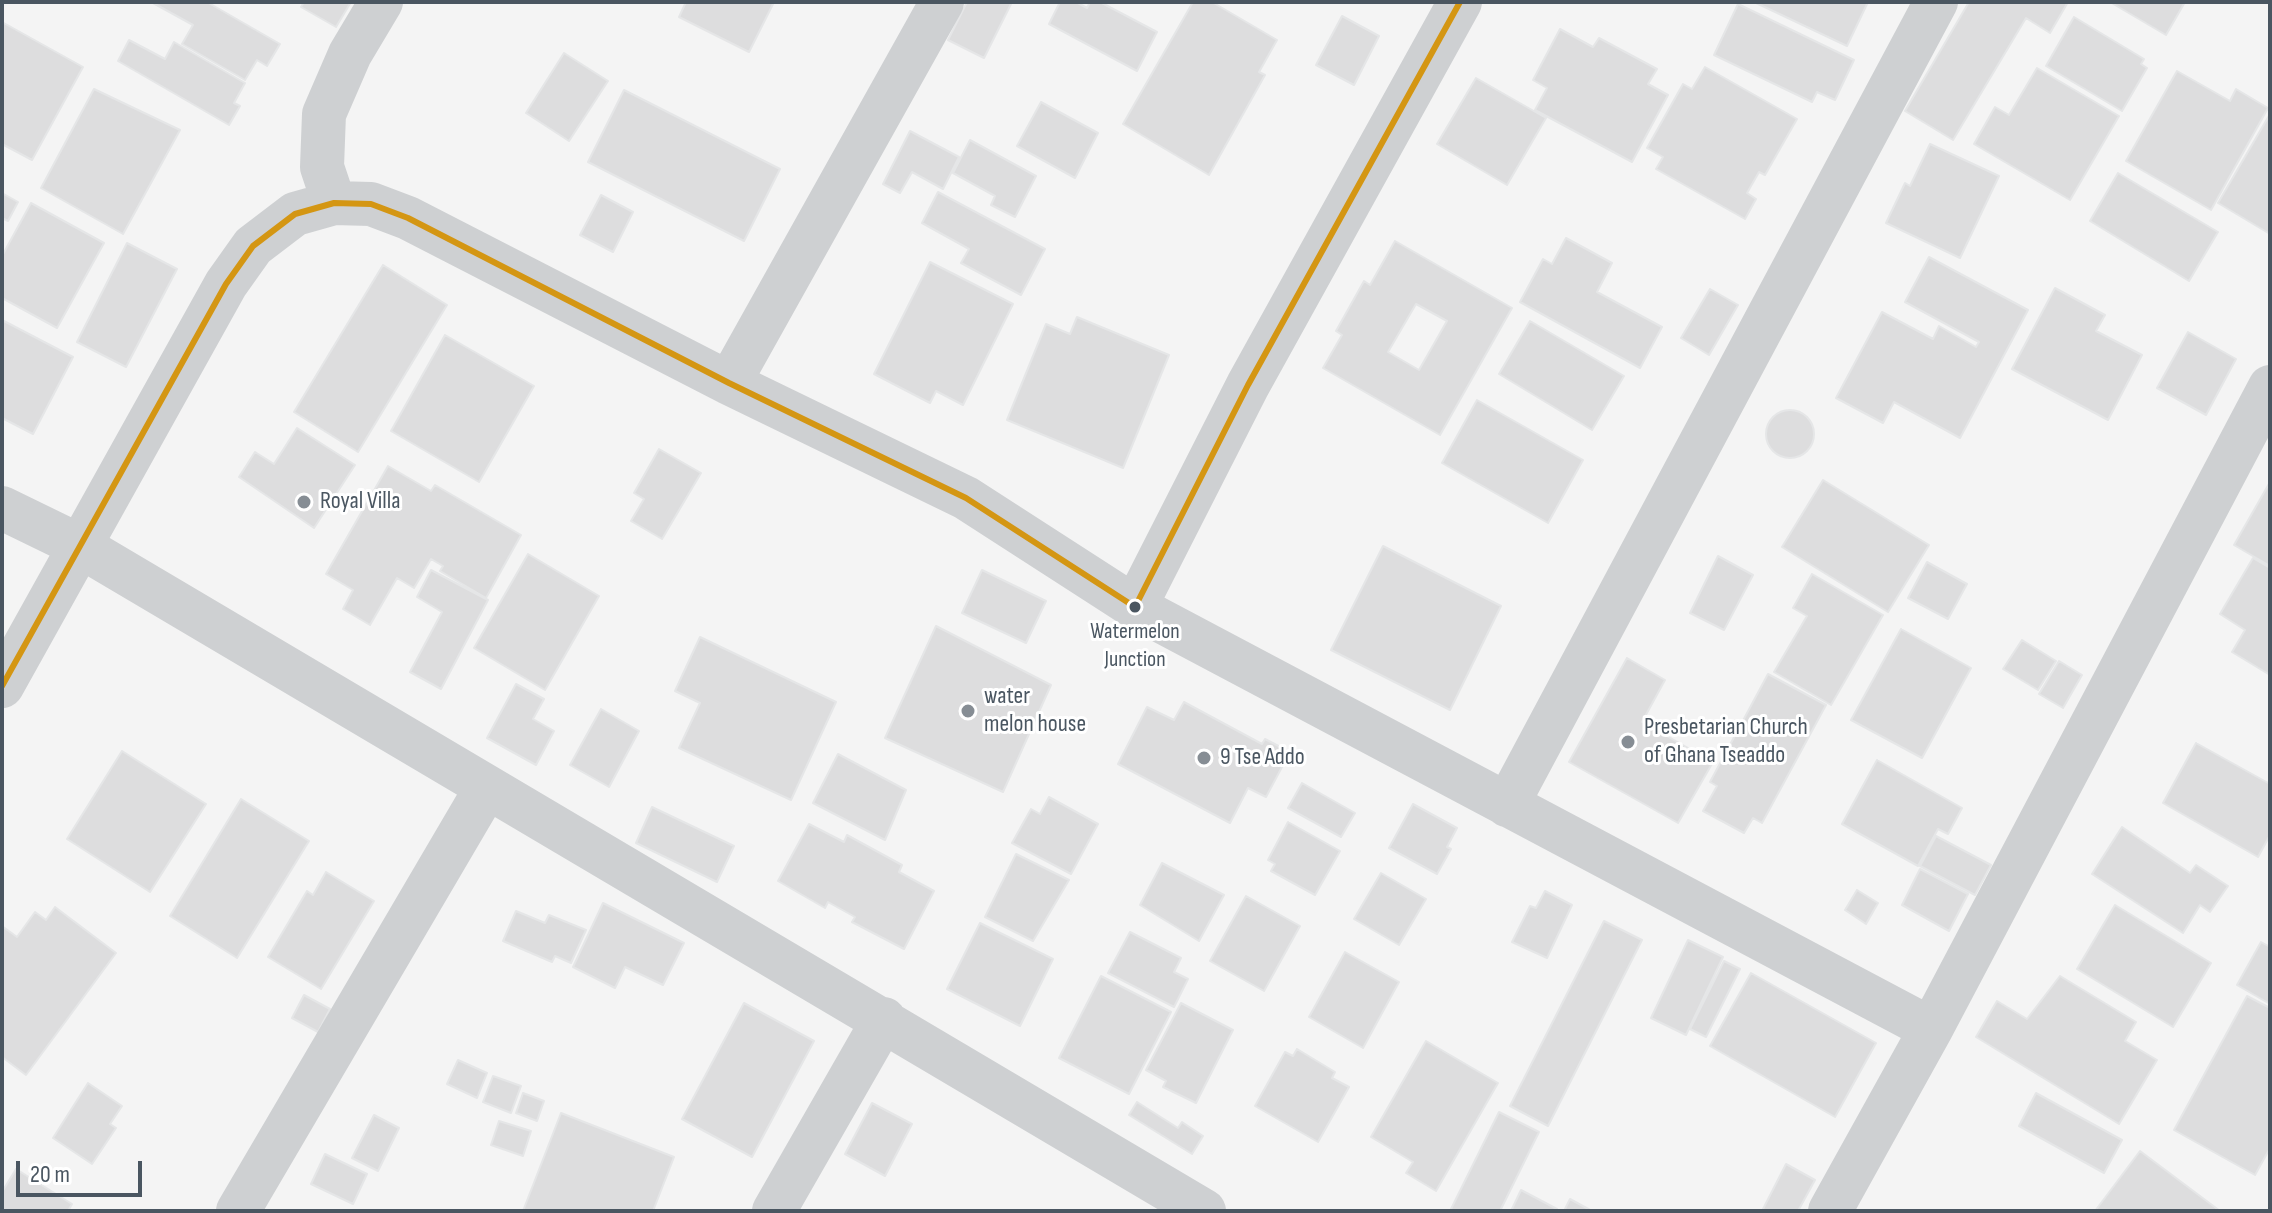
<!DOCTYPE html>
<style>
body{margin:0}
#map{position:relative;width:2272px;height:1213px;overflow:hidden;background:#f4f4f4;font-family:"Sofia Sans Condensed",sans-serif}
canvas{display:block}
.frame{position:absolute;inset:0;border:4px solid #4a5661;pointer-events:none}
.scale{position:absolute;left:16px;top:1161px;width:126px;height:36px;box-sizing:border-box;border:4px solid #4a5661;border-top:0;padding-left:10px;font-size:24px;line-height:28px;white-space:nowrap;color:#4a5661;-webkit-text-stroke:6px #fff;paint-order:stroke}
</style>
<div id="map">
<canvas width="2272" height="1213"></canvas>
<div class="frame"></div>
<div class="scale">20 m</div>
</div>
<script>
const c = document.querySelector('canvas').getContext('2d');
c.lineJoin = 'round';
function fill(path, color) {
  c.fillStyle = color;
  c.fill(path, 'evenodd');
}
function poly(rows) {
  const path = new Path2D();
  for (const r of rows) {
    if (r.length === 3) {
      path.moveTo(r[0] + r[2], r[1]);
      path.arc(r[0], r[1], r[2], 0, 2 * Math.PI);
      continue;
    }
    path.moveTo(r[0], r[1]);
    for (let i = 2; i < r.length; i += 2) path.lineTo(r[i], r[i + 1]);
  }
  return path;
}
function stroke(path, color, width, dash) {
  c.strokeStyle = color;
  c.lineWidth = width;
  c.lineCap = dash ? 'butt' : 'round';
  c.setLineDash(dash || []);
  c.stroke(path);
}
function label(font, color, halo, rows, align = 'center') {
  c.font = font + ' "Sofia Sans Condensed",sans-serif';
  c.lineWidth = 6;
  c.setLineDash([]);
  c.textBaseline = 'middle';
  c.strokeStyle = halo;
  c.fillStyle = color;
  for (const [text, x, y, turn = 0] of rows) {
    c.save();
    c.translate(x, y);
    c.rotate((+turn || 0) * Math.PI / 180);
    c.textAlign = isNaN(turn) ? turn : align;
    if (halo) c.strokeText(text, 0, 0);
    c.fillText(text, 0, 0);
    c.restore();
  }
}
const building = poly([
 [207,2,280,44,267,66,257,60,245,80,182,44,193,25,153,3,207,2],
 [304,2,351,2,336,27,301,7,304,2],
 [686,2,774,2,749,52,679,17,686,2],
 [967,2,1012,2,984,58,948,40,967,2],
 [1060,2,1076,2,1087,8,1090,2,1100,2,1157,32,1137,71,1049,24,1060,2],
 [1193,2,1212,2,1277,40,1259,72,1265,75,1209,175,1123,124,1193,2],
 [1754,2,1868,2,1847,46,1754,2],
 [1969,2,2068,2,2050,33,2026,18,1953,140,1905,111,1969,2],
 [2110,2,2185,2,2166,35,2110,2],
 [1738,4,1854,60,1835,100,1817,92,1812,102,1714,55,1738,4],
 [1342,16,1379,36,1354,85,1316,65,1342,16],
 [2074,17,2144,59,2141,64,2147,68,2122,111,2046,66,2074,17],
 [2,22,83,67,32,160,2,144,2,22],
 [1560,29,1593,47,1599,38,1657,69,1648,84,1668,95,1632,162,1535,110,1547,88,1533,80,1560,29],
 [129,40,165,59,174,42,245,83,234,103,240,106,229,125,118,61,129,40],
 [564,53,608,81,569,141,526,113,564,53],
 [1705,67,1797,119,1765,175,1759,172,1747,193,1756,199,1745,219,1656,169,1663,157,1647,148,1683,84,1692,89,1705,67],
 [2037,68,2119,116,2070,200,1974,144,1995,107,2009,115,2037,68],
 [2177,71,2230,101,2236,89,2268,108,2211,210,2126,161,2177,71],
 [1476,78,1546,118,1507,185,1437,144,1476,78],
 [94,89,180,130,123,234,41,188,94,89],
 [624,90,780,169,744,241,588,162,624,90],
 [1041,102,1098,133,1075,178,1017,146,1041,102],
 [2270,114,2270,234,2218,203,2270,114],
 [910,131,959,157,943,189,912,172,900,193,883,184,910,131],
 [970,140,1036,176,1015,217,991,205,995,196,953,173,970,140],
 [1930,144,1999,176,1960,258,1886,223,1905,183,1910,186,1930,144],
 [2118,173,2218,232,2189,281,2090,221,2118,173],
 [938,192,1045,249,1021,295,961,263,969,249,922,223,938,192],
 [2,193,18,202,8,221,2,218,2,193],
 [601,195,633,212,613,252,580,235,601,195],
 [31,203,104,243,57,328,2,298,2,256,31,203],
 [1566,238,1612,263,1597,292,1662,327,1640,368,1520,302,1543,259,1552,264,1566,238],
 [1395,241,1512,308,1440,435,1323,368,1342,335,1336,331,1364,281,1370,285,1395,241],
 [1416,304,1447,321,1419,370,1388,352,1416,304],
 [127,243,177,269,126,367,77,342,127,243],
 [1929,257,2028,310,1960,438,1894,402,1883,423,1836,398,1882,312,1933,339,1939,326,1976,347,1979,342,1905,302,1929,257],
 [930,262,1013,304,963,405,936,391,930,403,874,374,930,262],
 [383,265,447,305,358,452,294,412,383,265],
 [2055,288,2105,315,2096,331,2142,355,2108,420,2012,369,2055,288],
 [1710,289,1738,305,1709,355,1681,338,1710,289],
 [1077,317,1169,355,1123,468,1007,420,1046,324,1070,334,1077,317],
 [2,320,73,357,33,434,2,418,2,320],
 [1530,321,1624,376,1592,430,1499,374,1530,321],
 [2188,332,2236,359,2206,415,2157,388,2188,332],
 [445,335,534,386,479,482,391,431,445,335],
 [1477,400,1583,460,1548,523,1442,463,1477,400],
 [1790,434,24],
 [297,428,355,465,314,528,239,477,255,452,274,464,297,428],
 [659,449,701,473,662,539,631,521,644,499,634,493,659,449],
 [388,466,431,491,435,485,521,535,486,598,440,571,443,566,431,559,414,588,397,578,370,625,343,609,353,590,326,574,388,466],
 [1823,480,1929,545,1888,612,1782,547,1823,480],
 [2270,482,2270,566,2234,545,2270,482],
 [1383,546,1501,606,1450,710,1331,650,1383,546],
 [528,554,599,596,545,690,474,648,528,554],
 [1718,556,1753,575,1724,630,1690,613,1718,556],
 [2253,558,2270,568,2270,675,2232,652,2245,630,2220,614,2253,558],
 [1927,562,1967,584,1948,619,1908,598,1927,562],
 [431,570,488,600,441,689,410,672,442,612,417,597,431,570],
 [982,570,1046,601,1026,643,962,613,982,570],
 [1812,574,1883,615,1831,705,1774,672,1807,616,1793,608,1812,574],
 [936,626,1051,685,1003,792,885,738,936,626],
 [1901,629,1971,668,1922,758,1851,720,1901,629],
 [700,637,836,702,791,800,679,748,700,703,675,691,700,637],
 [2022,640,2056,661,2038,690,2003,669,2022,640],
 [1627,658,1665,680,1642,722,1713,762,1678,823,1569,762,1627,658],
 [2059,661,2082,675,2063,708,2039,694,2059,661],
 [1768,674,1826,705,1762,823,1753,818,1744,833,1703,811,1717,786,1710,782,1768,674],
 [516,684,544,699,533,719,554,731,536,765,487,738,516,684],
 [1184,702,1262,744,1265,739,1290,752,1266,797,1248,788,1230,823,1118,764,1147,707,1174,720,1184,702],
 [601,709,639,731,609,787,570,765,601,709],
 [2196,743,2270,784,2270,835,2258,857,2163,803,2196,743],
 [122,751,206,804,150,892,67,839,122,751],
 [838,754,906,790,885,840,813,803,838,754],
 [1877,760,1962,808,1948,834,1938,829,1918,866,1842,824,1877,760],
 [1302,783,1355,813,1341,837,1288,808,1302,783],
 [1049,797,1098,824,1071,874,1012,843,1031,809,1040,814,1049,797],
 [241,799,309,841,237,958,170,916,241,799],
 [1413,804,1457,828,1447,847,1451,849,1437,874,1389,848,1413,804],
 [652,807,734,846,717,882,636,843,652,807],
 [1288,822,1340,851,1315,895,1271,871,1275,864,1268,860,1288,822],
 [809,824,844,842,847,835,902,865,899,872,934,891,904,949,852,922,855,917,828,902,825,908,778,881,809,824],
 [2122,827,2190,873,2196,865,2228,886,2210,912,2200,905,2183,933,2092,874,2122,827],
 [1936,836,1991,865,1975,895,1920,866,1936,836],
 [1016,854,1069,880,1033,941,985,917,1016,854],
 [1162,863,1224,895,1199,941,1140,905,1162,863],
 [1920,869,1968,894,1949,931,1902,905,1920,869],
 [326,872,374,901,321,989,268,957,307,891,313,895,326,872],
 [1381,873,1426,899,1399,945,1354,919,1381,873],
 [1857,890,1878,903,1866,924,1845,910,1857,890],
 [1545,891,1572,905,1547,958,1512,942,1530,906,1536,908,1545,891],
 [1246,896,1300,926,1264,991,1210,961,1246,896],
 [603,903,684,943,663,985,625,967,615,988,573,967,603,903],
 [2115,905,2211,963,2173,1027,2077,969,2115,905],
 [55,907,116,953,26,1075,2,1057,2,926,17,937,35,912,46,920,55,907],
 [516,911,545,923,549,915,586,930,571,963,555,956,552,962,503,941,516,911],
 [1604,921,1642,940,1548,1126,1510,1106,1604,921],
 [980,923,1053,959,1020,1026,947,989,980,923],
 [1130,932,1181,958,1174,972,1188,979,1174,1007,1108,973,1130,932],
 [1688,940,1723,957,1686,1035,1651,1018,1688,940],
 [2261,942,2270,947,2270,1004,2237,985,2261,942],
 [1345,952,1399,982,1363,1048,1309,1017,1345,952],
 [1724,961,1740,969,1706,1037,1690,1029,1724,961],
 [1751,973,1876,1043,1835,1117,1710,1046,1751,973],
 [1101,976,1171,1012,1129,1094,1059,1058,1101,976],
 [2060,976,2136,1022,2125,1041,2157,1060,2119,1124,1976,1037,1997,1001,2027,1019,2060,976],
 [304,995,330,1009,318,1032,292,1018,304,995],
 [2247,996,2270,1008,2270,1148,2255,1175,2174,1130,2247,996],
 [744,1003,814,1041,752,1157,682,1119,744,1003],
 [1181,1003,1233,1030,1196,1103,1163,1087,1166,1081,1146,1070,1181,1003],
 [1426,1041,1498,1083,1436,1191,1406,1173,1413,1162,1371,1137,1426,1041],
 [1297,1049,1335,1072,1332,1078,1349,1087,1318,1142,1255,1106,1285,1052,1293,1056,1297,1049],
 [458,1060,487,1073,477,1098,447,1084,458,1060],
 [493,1076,521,1086,511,1113,483,1102,493,1076],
 [88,1083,122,1106,110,1124,116,1128,92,1164,53,1138,88,1083],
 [523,1093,544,1101,537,1121,516,1113,523,1093],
 [2036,1093,2122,1140,2104,1173,2019,1126,2036,1093],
 [1137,1102,1178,1128,1182,1122,1203,1136,1192,1154,1129,1115,1137,1102],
 [872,1103,912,1124,885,1176,845,1154,872,1103],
 [1499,1112,1539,1132,1500,1211,1450,1211,1499,1112],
 [561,1113,674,1157,653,1211,523,1211,561,1113],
 [374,1115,399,1128,378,1171,352,1158,374,1115],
 [499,1121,531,1131,523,1156,491,1145,499,1121],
 [2140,1151,2220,1211,2095,1211,2140,1151],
 [325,1154,367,1174,353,1204,311,1184,325,1154],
 [1786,1164,1815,1180,1798,1211,1762,1211,1786,1164],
 [16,1169,72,1204,68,1211,2,1211,2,1192,16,1169],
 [1521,1190,1557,1209,1556,1211,1511,1211,1521,1190],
 [1570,1199,1592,1211,1564,1211,1570,1199]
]);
const minor = poly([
 [334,203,322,167,324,114,350,54,381,2],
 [729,383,942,2],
 [2,508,80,546,1204,1211],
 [1135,607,1248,385,1460,2],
 [2,686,226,284,253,246,295,214,334,203,371,204,408,218,729,383,966,498,1135,607,1931,1029],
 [1507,805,1936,2],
 [238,1211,487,787],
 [774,1211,884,1019],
 [1830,1211,1931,1029,2270,387]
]);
const bus1 = poly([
 [1135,607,1248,385,1460,2],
 [2,686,226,284,253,246,295,214,334,203,371,204,408,218,729,383,966,498,1135,607]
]);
const markers = [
 [304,502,8,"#868d94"],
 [1135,607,7,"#4a5661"],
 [968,711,8,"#868d94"],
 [1628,742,8,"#868d94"],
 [1204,758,8,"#868d94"]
];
const busNames = [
 ["Watermelon",1135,632],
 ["Junction",1135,660]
];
const poiNames = [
 ["Royal Villa",320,502],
 ["water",984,697],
 ["melon house",984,725],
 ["Presbetarian Church",1644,728],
 ["of Ghana Tseaddo",1644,756],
 ["9 Tse Addo",1220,758]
];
fill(building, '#ddddde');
stroke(building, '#e5e6e7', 2);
stroke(minor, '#ced0d2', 44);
stroke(bus1, '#d49613', 6);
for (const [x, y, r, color] of markers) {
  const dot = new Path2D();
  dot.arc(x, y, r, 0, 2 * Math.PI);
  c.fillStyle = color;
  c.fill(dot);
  stroke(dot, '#fff', 3);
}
label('22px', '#4a5661', '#fff', busNames);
label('24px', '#4a5661', '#fff', poiNames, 'left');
</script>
